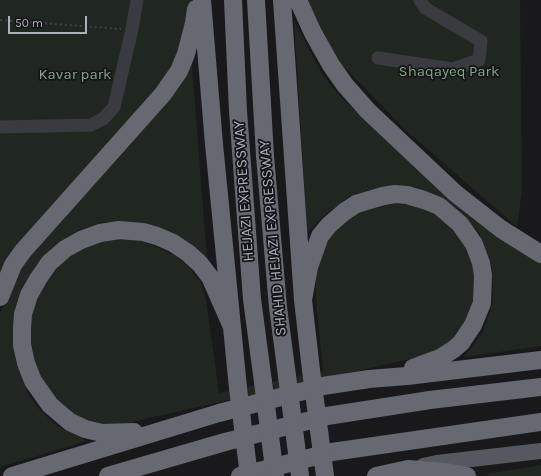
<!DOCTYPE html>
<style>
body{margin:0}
#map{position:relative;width:541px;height:476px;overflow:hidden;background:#19191c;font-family:Karla,sans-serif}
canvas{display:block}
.scale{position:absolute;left:8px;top:16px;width:79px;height:18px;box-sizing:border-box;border:2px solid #abb0bc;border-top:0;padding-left:5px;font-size:12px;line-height:14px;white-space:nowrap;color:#abb0bc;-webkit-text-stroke:3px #141417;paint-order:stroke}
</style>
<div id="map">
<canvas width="541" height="476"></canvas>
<div class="scale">50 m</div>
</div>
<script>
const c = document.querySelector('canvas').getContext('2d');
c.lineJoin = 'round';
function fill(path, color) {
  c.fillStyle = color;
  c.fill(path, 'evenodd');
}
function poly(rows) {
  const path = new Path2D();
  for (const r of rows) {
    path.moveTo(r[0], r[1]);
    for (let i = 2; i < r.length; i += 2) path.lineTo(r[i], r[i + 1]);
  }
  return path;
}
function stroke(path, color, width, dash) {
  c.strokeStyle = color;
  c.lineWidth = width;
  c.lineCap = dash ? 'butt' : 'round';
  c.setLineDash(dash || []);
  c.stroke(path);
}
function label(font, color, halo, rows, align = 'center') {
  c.font = font + ' Karla,sans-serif';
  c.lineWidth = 3.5;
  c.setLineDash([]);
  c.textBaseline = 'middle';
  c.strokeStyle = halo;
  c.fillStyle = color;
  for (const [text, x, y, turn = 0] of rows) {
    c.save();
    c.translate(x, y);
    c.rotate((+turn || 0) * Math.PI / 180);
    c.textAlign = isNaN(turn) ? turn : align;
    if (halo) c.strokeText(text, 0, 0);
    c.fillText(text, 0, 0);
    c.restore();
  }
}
const green = poly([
 [0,0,192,0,173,69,0,277],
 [307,0,520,0,522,190,517,227,410,134,340,63,319,29],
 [294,21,322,74,340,96,370,124,541,259,541,346,464,357,483,332,493,301,492,267,479,232,457,211,438,197,415,187,376,189,350,196,322,217,307,233],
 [188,63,192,65,207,260,163,229,132,222,103,222,80,230,56,244,41,258,27,279,15,307,13,331,16,362,29,396,41,411,56,425,87,441,0,467,0,313,10,290,28,257],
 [383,202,425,207,450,224,472,257,477,290,470,318,456,342,436,353,110,427,85,423,61,408,42,385,34,362,28,331,35,301,47,280,62,262,87,246,122,236,150,244,174,255,190,268,201,283,206,300,219,393,323,371,316,301,315,264,329,233,357,211],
 [541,465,541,476,489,476,486,474]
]);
const path = poly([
 [0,20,121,29]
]);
const minor = poly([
 [378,58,453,69,479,60,481,41,425,8,420,0],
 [0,127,91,125,103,119,114,107,132,29,137,0]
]);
const major = poly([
 [423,466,437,463,541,451]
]);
const highway = poly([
 [202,0,214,144,238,388],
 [233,0,238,111,252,299,263,382],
 [256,0,265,156,278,307,287,376],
 [282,0,303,300,311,370],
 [298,0,313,33,331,65,345,85,368,111,455,193,501,229,541,254],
 [0,297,13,265,23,251,163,94,179,71,186,54,194,23,196,9],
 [303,300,309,267,320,236,329,225,344,212,356,204,383,196,395,194,407,195,424,200,439,206,460,224,474,244,481,263,483,275,482,303,473,325,461,343,454,349,440,358,413,368],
 [134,432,102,433,85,429,70,422,50,405,33,381,26,363,22,345,22,328,23,314,29,295,38,279,49,263,65,249,81,240,100,233,119,230,143,232,157,236,173,243,188,253,200,264,210,277,232,327],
 [12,476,219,413,323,386,369,379,407,376,541,360],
 [108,476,225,442,327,416,430,400,541,387],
 [240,476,332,452,541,422],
 [376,476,408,469,446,472,467,476]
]);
const highwayBridge = poly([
 [311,370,325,476],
 [287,376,300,476],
 [263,382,275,476],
 [238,388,249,476]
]);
const parkNames = [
 ["Shaqayeq Park",449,72],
 ["Kavar park",75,75]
];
const streetNames = [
 ["HEJAZI EXPRESSWAY",244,191,-94],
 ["SHAHID HEJAZI EXPRESSWAY",273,238,-95]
];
fill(green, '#1f2720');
stroke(path, '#404248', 2, [2, 3]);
stroke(minor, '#3a3b41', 13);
stroke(major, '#565860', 16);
stroke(highway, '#666972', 18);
stroke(highwayBridge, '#666972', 18);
label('15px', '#82a785', '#141417', parkNames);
label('15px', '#abb0bc', '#141417', streetNames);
</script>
